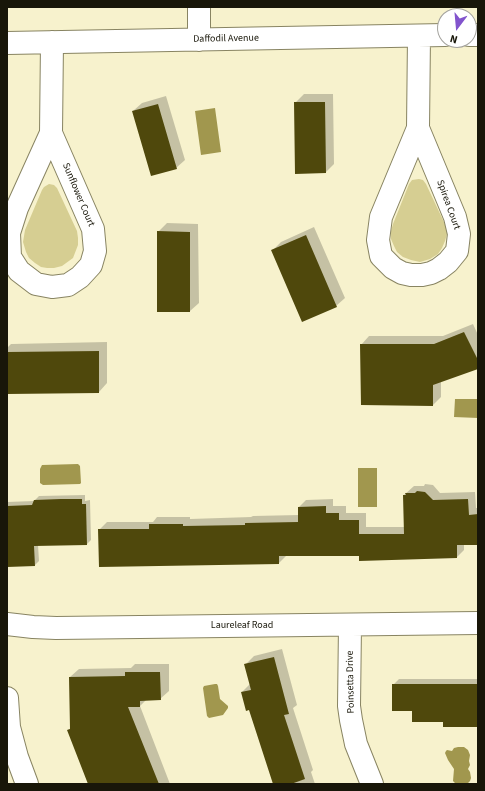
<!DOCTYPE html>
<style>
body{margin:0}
#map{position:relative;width:485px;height:791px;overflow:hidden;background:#f7f2cd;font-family:"Source Sans 3",sans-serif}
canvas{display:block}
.frame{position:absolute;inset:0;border:8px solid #181609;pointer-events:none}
.north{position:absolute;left:437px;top:8px;width:40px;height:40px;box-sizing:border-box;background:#fff;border:1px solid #a3a29d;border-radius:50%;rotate:196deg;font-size:11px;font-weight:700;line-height:16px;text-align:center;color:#181609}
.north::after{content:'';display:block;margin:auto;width:14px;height:18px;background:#8254cd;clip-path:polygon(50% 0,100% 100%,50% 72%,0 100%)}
</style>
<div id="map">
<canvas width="485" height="791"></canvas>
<div class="frame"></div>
<div class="north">N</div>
</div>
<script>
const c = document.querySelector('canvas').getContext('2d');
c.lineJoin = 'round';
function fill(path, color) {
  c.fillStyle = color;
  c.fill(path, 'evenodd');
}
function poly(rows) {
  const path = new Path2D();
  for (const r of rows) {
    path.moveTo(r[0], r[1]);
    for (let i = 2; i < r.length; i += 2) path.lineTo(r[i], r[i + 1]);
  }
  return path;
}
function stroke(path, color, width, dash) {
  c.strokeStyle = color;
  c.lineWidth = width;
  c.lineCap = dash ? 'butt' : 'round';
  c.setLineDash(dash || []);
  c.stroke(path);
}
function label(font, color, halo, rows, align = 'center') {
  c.font = font + ' "Source Sans 3",sans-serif';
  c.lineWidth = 4;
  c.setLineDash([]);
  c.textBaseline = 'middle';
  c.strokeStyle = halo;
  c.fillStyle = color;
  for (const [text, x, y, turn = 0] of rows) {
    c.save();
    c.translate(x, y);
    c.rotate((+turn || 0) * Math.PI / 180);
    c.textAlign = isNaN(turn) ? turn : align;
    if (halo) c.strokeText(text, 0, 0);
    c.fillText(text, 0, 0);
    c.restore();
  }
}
const green = poly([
 [419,179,423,180,426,184,443,220,446,227,447,234,445,241,442,248,438,254,430,259,420,262,411,260,403,257,397,252,394,246,391,239,391,231,393,224,409,184,412,180],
 [49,184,54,185,57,188,77,231,78,238,78,245,73,258,62,266,54,268,47,268,41,267,35,263,29,258,26,252,23,242,25,230,42,190,44,187]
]);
const water = poly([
 [215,108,221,152,201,155,195,111],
 [455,399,478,399,478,418,454,417],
 [78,464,80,466,81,483,80,484,43,485,40,483,40,469,42,465],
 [358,468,377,468,377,507,358,507],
 [215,684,217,684,218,686,220,699,228,706,228,708,223,715,209,718,207,716,203,688,204,686],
 [458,747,464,747,468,750,470,755,469,761,470,765,468,769,470,772,471,778,470,781,467,784,456,784,453,781,454,769,448,760,445,753,446,751,447,750,452,751,454,748]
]);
const shadow = poly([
 [304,94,333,94,334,164,326,172,295,103],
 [166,96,185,160,176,168,133,111,142,103],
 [167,223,198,224,199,303,190,311,158,311,158,232],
 [314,227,345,298,336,306,272,251,281,242],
 [473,324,478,335,478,368,441,381,441,397,433,405,361,345,369,336,443,336],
 [107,342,107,383,99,392,7,393,7,348,11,344],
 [425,484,433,485,440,493,475,492,476,508,478,508,478,544,464,544,464,550,457,557,360,555,287,555,279,563,100,529,107,522,153,522,157,517,190,517,190,519,251,517,253,516,299,515,299,507,306,500,333,499,333,506,346,506,346,513,366,513,366,527,405,527,404,495,414,486,424,486],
 [85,495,85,501,90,500,91,540,87,544,38,545,39,561,35,565,7,566,7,502,34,501,39,496],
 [282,649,297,705,293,708,313,770,311,772,315,784,274,784,249,709,242,692,250,684,245,665,254,656],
 [135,664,169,664,169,691,160,699,147,699,140,706,170,784,91,784,68,730,71,728,70,677,79,669,131,668],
 [399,679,478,679,478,726,444,721,413,710,393,685]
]);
const building = poly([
 [294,102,325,102,326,173,295,174],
 [158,104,177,169,151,176,132,111],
 [157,231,190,232,190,312,157,312],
 [306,235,337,307,302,322,271,250],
 [464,332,478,360,478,369,433,385,433,406,361,405,360,344,434,344],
 [99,351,99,393,7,394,7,352],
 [417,491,425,492,433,500,468,499,469,515,478,514,478,545,457,545,457,558,359,561,359,556,279,556,279,564,99,567,98,529,149,529,149,524,183,524,183,526,245,525,245,523,298,522,298,507,326,506,326,513,339,513,339,520,359,520,359,534,404,534,403,495,406,495,405,493,415,493],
 [61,499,82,499,82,504,86,504,87,545,34,546,35,566,7,567,7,506,32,505,34,500],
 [274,657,289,714,284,715,305,779,291,784,273,784,249,710,246,711,241,692,251,690,244,664],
 [125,672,160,672,161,700,140,701,140,707,128,707,159,784,88,784,67,730,70,729,69,677,125,676],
 [392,684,478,684,478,727,443,727,443,722,412,722,412,711,392,711]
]);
const minor = poly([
 [469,35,478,35],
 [199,40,199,7],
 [7,43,445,35],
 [418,128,455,217,459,234,457,251,448,262,439,269,431,273,422,275,411,275,402,273,393,268,381,256,378,240,381,217,418,128,419,36],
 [51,133,93,229,95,251,91,265,80,277,68,285,52,287,36,284,19,271,10,257,9,233,17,208,51,133,52,42],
 [7,624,33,627,56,628,478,623],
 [350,625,349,706,351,720,356,744,372,784],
 [7,698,9,727,17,757,27,784]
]);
const streetNames = [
 ["Daffodil Avenue",226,39,-1],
 ["Sunflower Court",78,195,67],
 ["Spirea Court",448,205,70],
 ["Laureleaf Road",242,626],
 ["Poinsetta Drive",351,682,-91]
];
fill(green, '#d6ce92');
fill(water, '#a1974e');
fill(shadow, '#0003');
fill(building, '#4f480c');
stroke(minor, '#888462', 24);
stroke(minor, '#fff', 22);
label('10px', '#181609', '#fff', streetNames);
</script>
